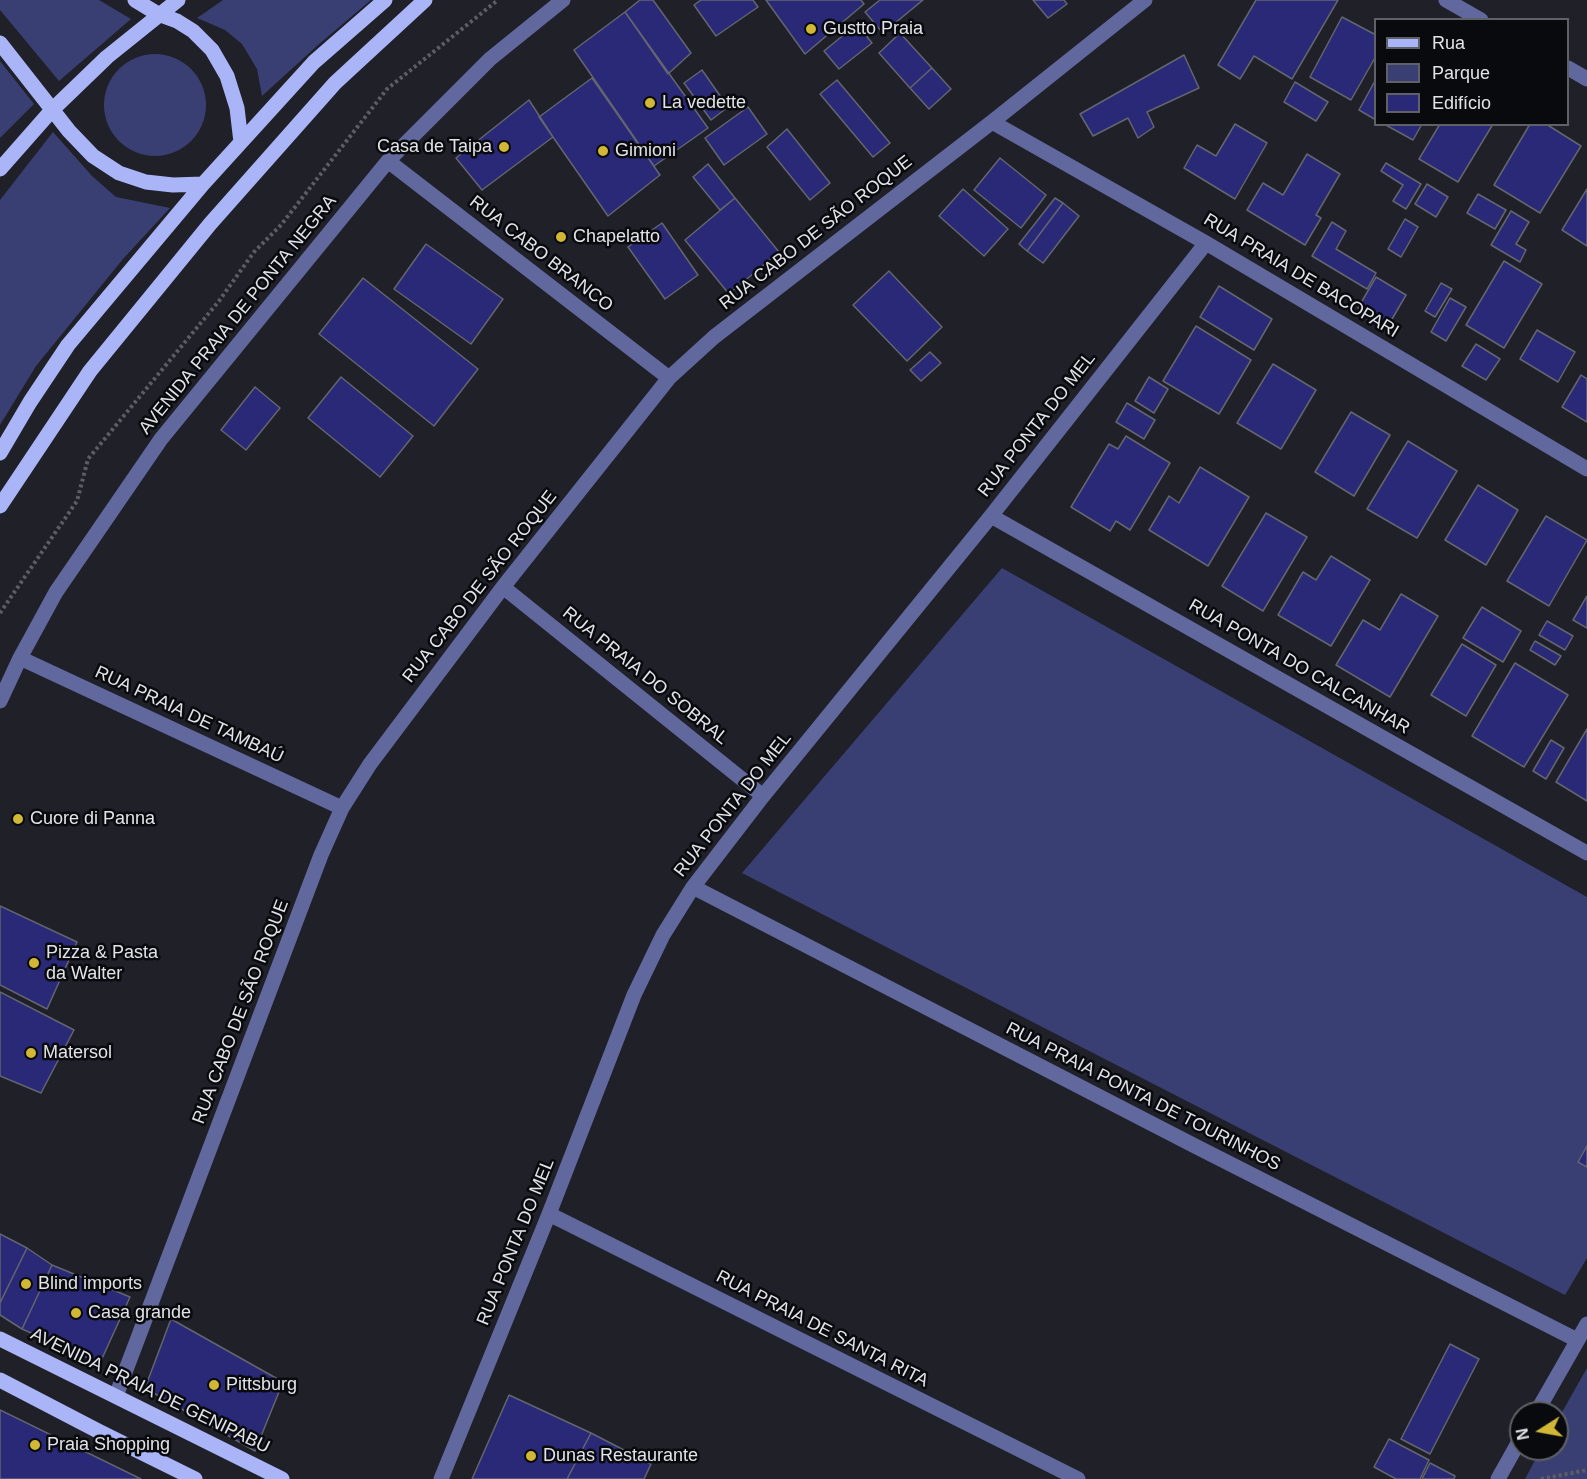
<!DOCTYPE html>
<meta charset="utf-8">
<style>
body{margin:0}
#map{position:relative;width:1587px;height:1479px;overflow:hidden;background:#1f2028;font-family:Helvetica,sans-serif}
canvas{display:block}
.legend{position:absolute;left:1374px;top:18px;width:195px;height:108px;box-sizing:border-box;background:#090a0e;border:2px solid #606166;margin:0;padding:8px 10px;list-style:none;font-size:18px;color:#e2e3e9}
.legend li{display:flex;align-items:center;gap:12px;height:30px}
.legend b{width:30px;border:2px solid #606166}
.north{position:absolute;left:1509px;top:1401px;width:60px;height:60px;box-sizing:border-box;background:#090a0e;border:2px solid #606166;border-radius:50%;rotate:259deg;font-size:16px;font-weight:700;line-height:24px;text-align:center;color:#e2e3e9}
.north::after{content:'';display:block;margin:auto;width:21px;height:27px;background:#d2b736;clip-path:polygon(50% 0,100% 100%,50% 72%,0 100%)}
</style>
<div id="map">
<canvas width="1587" height="1479"></canvas>
<ul class="legend">
<li><b style="height:8px;background:#aab5f8"></b>Rua</li>
<li><b style="height:16px;background:#393f73"></b>Parque</li>
<li><b style="height:16px;background:#292977"></b>Edifício</li>
</ul>
<div class="north">N</div>
</div>
<script>
const c = document.querySelector('canvas').getContext('2d');
c.lineJoin = 'round';
function fill(path, color) {
  c.fillStyle = color;
  c.fill(path, 'evenodd');
}
function poly(rows) {
  const path = new Path2D();
  for (const r of rows) {
    if (r.length === 3) {
      path.moveTo(r[0] + r[2], r[1]);
      path.arc(r[0], r[1], r[2], 0, 2 * Math.PI);
      continue;
    }
    path.moveTo(r[0], r[1]);
    for (let i = 2; i < r.length; i += 2) path.lineTo(r[i], r[i + 1]);
  }
  return path;
}
function stroke(path, color, width, dash) {
  c.strokeStyle = color;
  c.lineWidth = width;
  c.lineCap = dash ? 'butt' : 'round';
  c.setLineDash(dash || []);
  c.stroke(path);
}
function label(font, color, halo, rows, align = 'center') {
  c.font = font + ' Helvetica,sans-serif';
  c.lineWidth = 5;
  c.setLineDash([]);
  c.textBaseline = 'middle';
  c.strokeStyle = halo;
  c.fillStyle = color;
  for (const [text, x, y, turn = 0] of rows) {
    c.save();
    c.translate(x, y);
    c.rotate((+turn || 0) * Math.PI / 180);
    c.textAlign = isNaN(turn) ? turn : align;
    if (halo) c.strokeText(text, 0, 0);
    c.fillText(text, 0, 0);
    c.restore();
  }
}
const green = poly([
 [0,0,99,0,131,19,59,81,0,10],
 [223,0,371,0,318,45,262,96,257,69,242,44,225,30,197,18],
 [155,105,51],
 [0,61,34,104,0,138],
 [53,132,92,176,116,197,170,208,123,259,36,366,0,425,0,200],
 [1002,568,1587,897,1587,1258,1565,1295,742,873],
 [1587,1368,1587,1479,1525,1479,1541,1449,1557,1449,1557,1421]
]);
const building = poly([
 [640,0,653,0,691,53,668,74,625,12,640,0],
 [701,0,753,0,758,7,716,36,694,5,701,0],
 [766,0,861,0,864,4,805,54,766,0],
 [880,0,923,0,883,33,865,12,880,0],
 [1033,0,1064,0,1067,4,1048,18,1033,0],
 [1256,0,1338,0,1292,79,1254,56,1240,79,1218,65,1256,0],
 [625,12,708,128,654,166,574,50,625,12],
 [1342,17,1376,35,1376,56,1351,100,1310,77,1342,17],
 [857,24,872,43,839,69,824,51,857,24],
 [900,33,932,68,910,88,879,53,900,33],
 [1184,55,1199,88,1147,112,1154,127,1138,138,1128,118,1093,136,1080,114,1184,55],
 [932,68,951,89,929,109,910,88,932,68],
 [702,70,728,107,711,120,684,83,702,70],
 [592,78,660,175,608,216,539,117,592,78],
 [1376,79,1376,120,1359,110,1376,79],
 [837,80,890,143,873,157,820,94,837,80],
 [1295,82,1328,102,1316,121,1284,102,1295,82],
 [529,100,553,137,482,190,456,158,529,100],
 [748,107,767,134,724,165,705,138,748,107],
 [1235,124,1267,143,1235,199,1184,168,1197,145,1216,156,1235,124],
 [1384,124,1422,124,1413,140,1384,124],
 [1440,124,1493,124,1458,182,1419,159,1440,124],
 [1530,124,1546,124,1581,146,1540,213,1494,185,1530,124],
 [787,129,830,183,810,200,767,147,787,129],
 [1307,154,1340,174,1316,215,1321,218,1305,245,1247,210,1263,183,1283,195,1307,154],
 [1000,158,1046,195,1021,228,974,190,1000,158],
 [1386,163,1421,184,1406,209,1393,201,1403,185,1381,171,1386,163],
 [708,164,735,198,720,210,693,177,708,164],
 [1427,184,1448,197,1436,217,1415,204,1427,184],
 [963,189,1008,229,984,256,939,216,963,189],
 [1587,189,1587,246,1562,230,1587,189],
 [1478,194,1506,210,1495,229,1467,213,1478,194],
 [735,198,779,252,729,294,685,240,735,198],
 [1055,198,1063,203,1027,251,1019,244,1055,198],
 [1063,203,1079,216,1043,263,1027,251,1063,203],
 [1511,211,1529,222,1516,244,1526,250,1520,262,1491,245,1511,211],
 [1405,219,1418,227,1401,257,1388,249,1405,219],
 [1332,222,1346,231,1336,249,1376,273,1367,289,1312,256,1332,222],
 [662,223,698,275,665,299,628,247,662,223],
 [426,244,503,299,471,344,394,289,426,244],
 [1504,261,1542,284,1504,348,1466,325,1504,261],
 [889,271,942,327,907,361,853,305,889,271],
 [1376,277,1406,295,1388,326,1358,308,1376,277],
 [363,278,478,369,434,426,319,334,363,278],
 [1441,283,1452,289,1435,317,1425,311,1441,283],
 [1219,286,1272,319,1254,350,1200,317,1219,286],
 [1450,298,1466,307,1446,341,1431,332,1450,298],
 [1196,326,1251,360,1219,414,1163,381,1196,326],
 [1537,330,1575,352,1558,382,1520,359,1537,330],
 [1476,344,1500,359,1486,380,1462,366,1476,344],
 [930,352,941,363,921,381,910,370,930,352],
 [1273,364,1316,390,1281,449,1237,423,1273,364],
 [1581,375,1587,379,1587,422,1562,407,1581,375],
 [341,377,413,436,380,477,308,418,341,377],
 [1149,377,1168,389,1154,413,1135,401,1149,377],
 [255,387,280,408,246,450,221,430,255,387],
 [1127,403,1155,420,1144,439,1116,422,1127,403],
 [1351,412,1390,435,1354,496,1315,472,1351,412],
 [1126,436,1170,463,1130,530,1116,521,1110,531,1071,507,1109,444,1118,449,1126,436],
 [1408,441,1457,471,1417,538,1367,509,1408,441],
 [1200,467,1249,497,1208,566,1149,530,1169,496,1179,503,1200,467],
 [1478,485,1518,510,1486,565,1445,540,1478,485],
 [1266,513,1307,537,1263,611,1222,586,1266,513],
 [1546,516,1587,540,1549,606,1507,581,1546,516],
 [1331,556,1370,580,1331,646,1278,615,1303,572,1316,580,1331,556],
 [1401,594,1438,616,1390,697,1336,665,1363,620,1380,630,1401,594],
 [1587,596,1587,628,1573,620,1587,596],
 [1482,607,1521,631,1503,662,1463,638,1482,607],
 [1547,621,1573,636,1565,650,1539,635,1547,621],
 [1535,641,1561,656,1555,665,1530,650,1535,641],
 [1462,644,1496,665,1466,716,1431,695,1462,644],
 [1515,663,1568,695,1524,767,1472,736,1515,663],
 [1587,729,1587,801,1556,782,1587,729],
 [1551,740,1564,748,1546,779,1533,771,1551,740],
 [0,906,77,942,47,1009,0,985,0,906],
 [0,992,74,1030,41,1093,0,1076,0,992],
 [1587,1146,1587,1167,1578,1162,1587,1146],
 [0,1234,27,1248,0,1303,0,1234],
 [27,1248,52,1265,22,1329,0,1315,0,1303,27,1248],
 [52,1265,130,1297,100,1363,22,1329,52,1265],
 [171,1319,283,1382,255,1451,145,1388,171,1319],
 [1450,1344,1479,1359,1430,1454,1401,1439,1450,1344],
 [509,1395,591,1433,567,1479,472,1479,509,1395],
 [0,1410,141,1479,0,1479,0,1410],
 [591,1433,651,1464,644,1479,567,1479,591,1433],
 [1389,1439,1429,1460,1420,1479,1396,1479,1374,1467,1389,1439],
 [1430,1463,1455,1476,1454,1479,1422,1479,1430,1463]
]);
const path = poly([
 [0,613,77,501,88,459,219,301,254,252,281,225,387,89,498,0],
 [1541,1479,1587,1470]
]);
const minor = poly([
 [1446,0,1481,20],
 [1568,68,1587,79],
 [992,122,1206,243,1587,469],
 [388,161,669,378],
 [991,516,1587,853],
 [503,587,763,796],
 [20,658,342,808],
 [0,701,20,658,56,592,161,439,388,161,490,59,563,0],
 [693,887,1195,1146,1577,1340],
 [549,1214,1078,1479],
 [116,1396,321,855,342,808,370,764,503,587,669,378,714,337,992,122,1145,0],
 [1536,1413,1587,1324],
 [441,1479,549,1214,634,995,663,935,693,887,763,796,991,516,1206,243],
 [1498,1479,1521,1438]
]);
const major = poly([
 [135,0,158,14,177,21,193,31,212,50,227,76,237,108,241,142],
 [0,43,69,131,93,156,119,173,146,182,173,185,203,184],
 [0,169,52,110,107,57,178,0],
 [0,453,30,402,68,345,203,184,314,62,385,0],
 [0,506,90,371,210,224,335,83,425,0],
 [0,1339,282,1479],
 [0,1380,100,1432,195,1479]
]);
const markers = [
 [811,29,6,"#d2b736"],
 [650,103,6,"#d2b736"],
 [504,147,6,"#d2b736"],
 [603,151,6,"#d2b736"],
 [561,237,6,"#d2b736"],
 [18,819,6,"#d2b736"],
 [34,963,6,"#d2b736"],
 [31,1053,6,"#d2b736"],
 [26,1284,6,"#d2b736"],
 [76,1313,6,"#d2b736"],
 [214,1385,6,"#d2b736"],
 [35,1445,6,"#d2b736"],
 [531,1456,6,"#d2b736"]
];
const poiNames = [
 ["Gustto Praia",823,29],
 ["La vedette",662,103],
 ["Casa de Taipa",492,147,"right"],
 ["Gimioni",615,151],
 ["Chapelatto",573,237],
 ["Cuore di Panna",30,819],
 ["Pizza & Pasta",46,953],
 ["da Walter",46,974],
 ["Matersol",43,1053],
 ["Blind imports",38,1284],
 ["Casa grande",88,1313],
 ["Pittsburg",226,1385],
 ["Praia Shopping",47,1445],
 ["Dunas Restaurante",543,1456]
];
const streetNames = [
 ["RUA CABO DE SÃO ROQUE",816,233,-38],
 ["RUA CABO BRANCO",541,254,38],
 ["RUA PRAIA DE BACOPARI",1301,276,31],
 ["AVENIDA PRAIA DE PONTA NEGRA",238,315,-51],
 ["RUA PONTA DO MEL",1037,425,-52],
 ["RUA CABO DE SÃO ROQUE",480,587,-52],
 ["RUA PONTA DO CALCANHAR",1299,667,30],
 ["RUA PRAIA DO SOBRAL",645,676,39],
 ["RUA PRAIA DE TAMBAÚ",189,715,25],
 ["RUA PONTA DO MEL",733,805,-52],
 ["RUA CABO DE SÃO ROQUE",241,1012,-69],
 ["RUA PRAIA PONTA DE TOURINHOS",1143,1097,27],
 ["RUA PONTA DO MEL",516,1242,-68],
 ["RUA PRAIA DE SANTA RITA",822,1329,27],
 ["AVENIDA PRAIA DE GENIPABU",150,1391,26]
];
fill(green, '#393f73');
fill(building, '#292977');
stroke(building, '#63656f', 1.5);
stroke(path, '#5c5d65', 4, [3, 3]);
stroke(minor, '#60689e', 15);
stroke(major, '#aab5f8', 15);
for (const [x, y, r, color] of markers) {
  const dot = new Path2D();
  dot.arc(x, y, r, 0, 2 * Math.PI);
  c.fillStyle = color;
  c.fill(dot);
  stroke(dot, '#090a0e', 2);
}
label('18px', '#e2e3e9', '#090a0e', poiNames, 'left');
label('18px', '#e2e3e9', '#090a0e', streetNames);
</script>
